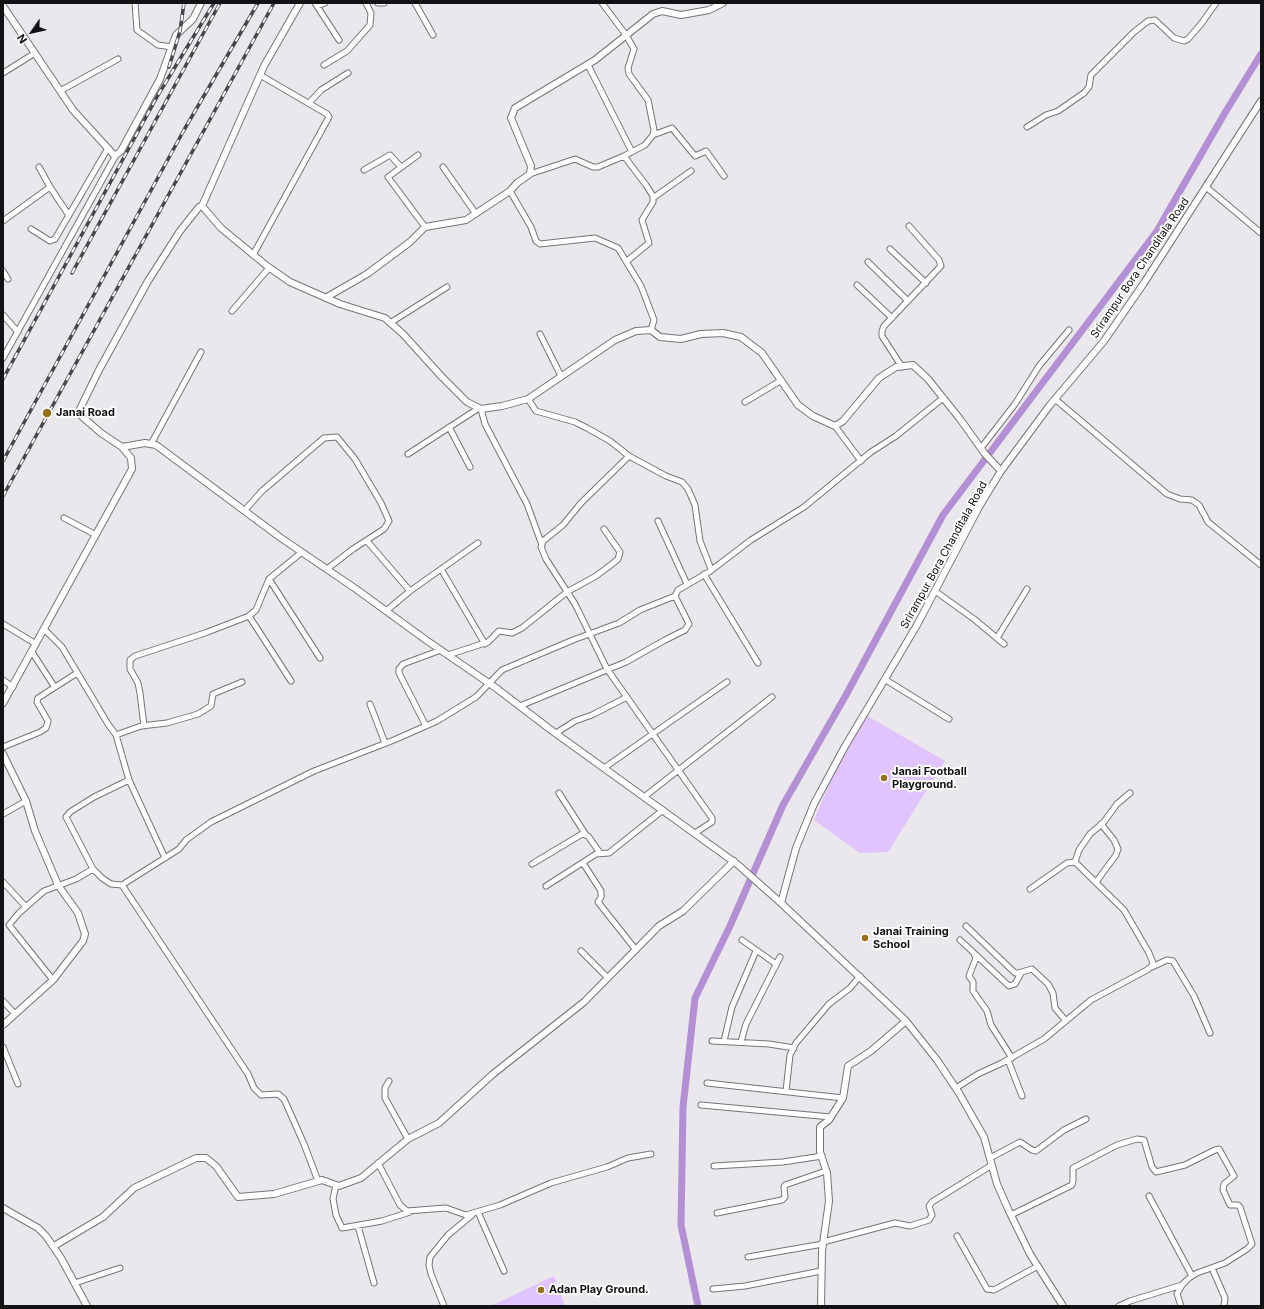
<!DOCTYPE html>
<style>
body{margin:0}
#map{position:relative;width:1264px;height:1309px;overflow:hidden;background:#eae7ed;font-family:Inter,sans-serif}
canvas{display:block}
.frame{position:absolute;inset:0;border:4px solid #121113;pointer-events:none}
.north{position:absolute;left:12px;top:12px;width:40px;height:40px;-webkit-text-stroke:3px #fff;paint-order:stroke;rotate:236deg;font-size:11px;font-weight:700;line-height:16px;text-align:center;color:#121113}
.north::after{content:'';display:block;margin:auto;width:14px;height:18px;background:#121113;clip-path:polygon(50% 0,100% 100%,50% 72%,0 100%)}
</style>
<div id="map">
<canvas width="1264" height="1309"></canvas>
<div class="frame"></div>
<div class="north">N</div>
</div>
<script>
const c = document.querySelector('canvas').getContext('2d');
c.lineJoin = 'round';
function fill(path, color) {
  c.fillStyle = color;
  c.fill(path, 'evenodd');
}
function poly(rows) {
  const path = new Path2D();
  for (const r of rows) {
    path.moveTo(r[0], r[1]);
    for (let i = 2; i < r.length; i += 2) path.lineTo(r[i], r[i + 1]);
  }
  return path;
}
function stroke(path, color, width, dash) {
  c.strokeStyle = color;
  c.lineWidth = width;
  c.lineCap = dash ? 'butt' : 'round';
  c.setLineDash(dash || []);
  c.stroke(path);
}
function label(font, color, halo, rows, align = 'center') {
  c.font = font + ' Inter,sans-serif';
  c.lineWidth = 4;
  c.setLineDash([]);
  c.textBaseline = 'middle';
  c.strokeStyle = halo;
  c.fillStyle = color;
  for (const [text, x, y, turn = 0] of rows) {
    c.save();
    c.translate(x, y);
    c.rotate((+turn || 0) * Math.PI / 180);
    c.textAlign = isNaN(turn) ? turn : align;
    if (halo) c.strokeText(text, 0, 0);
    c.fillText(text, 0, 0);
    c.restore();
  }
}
const green = poly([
 [864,714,945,761,888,852,860,853,814,820,844,750],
 [554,1276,565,1306,493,1306,493,1305]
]);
const canal = poly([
 [698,1306,681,1225,683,1107,695,998,730,926,783,805,846,695,943,515,1157,231,1226,111,1261,54]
]);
const minor = poly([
 [135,3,137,30,158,45,172,47],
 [315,3,339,40],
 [378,3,384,3],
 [415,3,433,35],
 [317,6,325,3],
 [324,65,347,51,370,25,371,13,366,3],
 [588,65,632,152],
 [3,73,35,53],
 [60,91,118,59],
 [309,103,321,90,348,73],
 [1027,127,1046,115,1058,111,1084,93,1089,87,1091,75,1134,32,1148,21,1155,20,1174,38,1184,41,1188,39,1201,24,1216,3],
 [653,135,672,128,695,156,706,151,724,176],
 [418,155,388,177,425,227],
 [624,156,646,185,653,196,653,202,642,220,649,243,627,261],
 [39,167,50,187,68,214],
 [443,167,476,214],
 [364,170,390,155,401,167],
 [530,174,575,159,593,167,598,167,624,156,645,145,653,135,654,130,648,100,629,74,628,68,634,49,626,35,602,3],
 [1206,187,1261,233],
 [510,191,531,227,536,241,540,244,595,238,618,248,641,286,654,320,651,330],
 [653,198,691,171],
 [3,221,50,187],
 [31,229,50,241,55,239,108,148],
 [890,249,926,283],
 [253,255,329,117,327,114,260,75],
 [868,262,908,301],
 [3,271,8,279],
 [857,285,892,318],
 [232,311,269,268],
 [3,315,18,332],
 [390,323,447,287],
 [540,334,561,376],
 [3,358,116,155],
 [902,367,882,336,882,331,884,326,941,266,939,260,909,226],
 [528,399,536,411,575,422,587,428,610,441,629,456,666,476,682,482,688,489,695,505,700,541,711,569],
 [1055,399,1167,494,1180,499,1192,500,1199,505,1208,522,1261,565],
 [745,402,780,381],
 [481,409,485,424,527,504,542,545],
 [835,426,861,461],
 [449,427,470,467],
 [151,444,201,352],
 [981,448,1015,404,1039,366,1069,330],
 [408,454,479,408],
 [629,456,581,503,563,525,543,541,541,547,546,559,575,604,607,669,712,818,712,822,695,833],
 [244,511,262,491,324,438,337,437,355,459,381,503,389,521,384,529,353,549,327,569],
 [64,518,96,535],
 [658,521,687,584],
 [367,541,410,591],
 [441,569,485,644],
 [704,574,758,663],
 [269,579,320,658],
 [935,591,974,619,1004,644],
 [386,611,410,591,478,543],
 [249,616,291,681],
 [3,624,36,644],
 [44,629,62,647,108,724,116,735,129,780,165,858],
 [997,638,1027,589],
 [32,652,54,686],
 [448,655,488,642,499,631,512,633,522,628,567,592,596,576,612,564,618,559,620,552,604,529],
 [3,680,13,687],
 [886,680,949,719],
 [370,704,385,743],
 [520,706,626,662,665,640,685,630,689,624,675,596,678,590,709,572,751,540,804,507,871,452,896,436,943,398],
 [144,726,140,693,138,683,130,669,130,660,135,656,205,633,249,616,256,610,269,579,302,552],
 [426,726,399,673,399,669,403,664,441,650],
 [556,733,575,721,592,715,627,697],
 [116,735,141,726,167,723,198,714,211,706,213,694,242,682],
 [3,747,40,732,46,728,48,721,37,702,38,698,77,673],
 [604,768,727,682],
 [559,793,586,835],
 [644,797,772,697],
 [3,814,26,801],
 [1075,862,1079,850,1090,834,1103,823,1117,804,1130,793],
 [583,863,601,891,601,897,598,902,636,950],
 [532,864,582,834,588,836,600,853],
 [93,869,66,817,70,812,94,797,129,780],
 [3,882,26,907],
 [1096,882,1116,855,1118,849,1114,840,1101,824],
 [122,885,248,1074,254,1088,261,1095,278,1094,284,1099,304,1144,318,1181],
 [546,886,596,854,609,853,663,810],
 [966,926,1015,973,1018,973,1032,969,1048,984,1053,993,1055,1008,1066,1021],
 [742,940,776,964],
 [960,940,973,952,976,958,969,976,973,982,973,991,987,1011,991,1025,1012,1058],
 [581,951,608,978],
 [975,954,1009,986,1015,984,1021,973],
 [1152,967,1167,960,1173,961,1194,996,1210,1033],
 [53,980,9,925,19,913,44,891,76,879,93,869,102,878,111,884,122,885,179,849,186,840,211,822,314,771,394,740,437,721,476,697,502,670,573,640,619,623,640,610,675,596],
 [3,1001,15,1014],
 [712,1041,769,1044,794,1048],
 [724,1041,732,1007,756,951],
 [741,1042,746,1024,780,957],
 [3,1047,18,1084],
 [1008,1060,1022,1096],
 [389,1081,385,1088,385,1098,408,1139],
 [707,1083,843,1098],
 [956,1088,978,1074,1002,1063,1044,1039,1091,1000,1147,970,1153,965,1153,963,1149,953,1124,910,1075,862,1067,863,1030,889],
 [786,1091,790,1055,796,1043,829,1004,850,988,860,976],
 [701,1105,831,1117],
 [990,1158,1020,1142,1032,1150,1036,1151,1064,1130,1086,1119],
 [378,1163,400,1205,407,1211,446,1208,466,1215,500,1205,551,1183,607,1167,628,1158,651,1154],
 [714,1166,783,1162,822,1156],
 [336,1185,333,1199,336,1215,342,1228,382,1221,410,1212],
 [1149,1196,1192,1276],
 [478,1212,504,1271],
 [717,1213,782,1200,785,1197,784,1187,785,1185,826,1171],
 [1011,1215,1072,1185,1073,1181,1073,1168,1117,1145,1137,1139,1144,1140,1152,1167,1156,1172,1185,1165,1215,1150,1219,1149,1234,1176,1224,1184,1223,1190,1230,1205,1238,1205,1240,1207,1252,1244,1247,1249,1225,1263,1197,1273,1189,1278,1182,1285,1177,1294,1181,1306],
 [358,1226,374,1283],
 [957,1236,987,1289,994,1290,1038,1266],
 [823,1242,895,1223,910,1226,929,1220,932,1215,929,1206,932,1202,992,1165],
 [748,1257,823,1244],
 [1212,1268,1225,1298,1224,1306],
 [75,1283,120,1268],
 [713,1289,745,1286,821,1271],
 [444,1306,431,1274,429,1265,430,1257,448,1235,472,1215],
 [1119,1306,1130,1301,1182,1285]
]);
const tertiary = poly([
 [3,6,73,110,114,155,116,155,121,151,160,79,176,35,193,19,201,3],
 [202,206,264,66,300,3],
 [327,297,367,274,410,242,425,227,466,220,472,216,510,191,517,183,530,174,531,166,511,118,515,108,595,60,653,14,662,11,681,15,709,10,723,3],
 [1001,471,985,454,960,419,928,379,913,365,896,367,879,378,843,421,835,426,813,416,798,405,762,353,741,337,723,333,701,334,681,339,660,337,651,330,636,331,615,340,528,399,502,406,481,409,467,402,441,376,403,334,385,318,340,304,290,282,267,266,221,228,202,206,199,207,180,231,148,281,99,370,78,413,101,433,122,447,145,443,156,445,281,538,356,589,426,640,496,688,551,730,737,864,781,903,885,1001,906,1021,937,1060,959,1093,984,1137,997,1184,1009,1211,1030,1254,1063,1306],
 [3,703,132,469,131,458,122,447],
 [3,754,26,801,35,831,58,885,78,913,85,934,83,941,53,980,3,1025],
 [781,903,796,848,814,804,844,748,917,625,979,507,1001,471,1050,405,1104,341,1144,283,1261,101],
 [3,1208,38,1228,46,1236,61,1258,87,1306],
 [54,1246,103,1217,134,1188,196,1158,206,1158,216,1166,238,1197,274,1194,322,1180,339,1186,361,1178,408,1139,439,1123,493,1074,584,1002,659,926,683,911,734,861],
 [821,1306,822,1251,829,1201,827,1173,820,1152,820,1127,829,1120,843,1098,848,1066,871,1051,906,1021]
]);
const rail = poly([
 [169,67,180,31,184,3],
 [72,273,220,3],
 [3,379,158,95,214,3],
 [3,461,184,130,258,3],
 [3,496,274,3]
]);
const markers = [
 [47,413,5,"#96711b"],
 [884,778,4,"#96711b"],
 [865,938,4,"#96711b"],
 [541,1290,4,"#96711b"]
];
const streetNames = [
 ["Srirampur Bora Chanditala Road",1140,268,-56],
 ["Srirampur Bora Chanditala Road",944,555,-61]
];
const poiNames = [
 ["Janai Road",56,413],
 ["Janai Football",892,772],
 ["Playground.",892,785],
 ["Janai Training",873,932],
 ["School",873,945],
 ["Adan Play Ground.",549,1290]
];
fill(green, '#e1c4fd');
stroke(canal, '#b390d4', 7);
stroke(minor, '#767479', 7);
stroke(tertiary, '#767479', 8);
stroke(minor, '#fff', 5);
stroke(tertiary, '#fff', 6);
stroke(rail, '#474649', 3.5);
stroke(rail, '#fff', 2, [6]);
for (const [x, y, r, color] of markers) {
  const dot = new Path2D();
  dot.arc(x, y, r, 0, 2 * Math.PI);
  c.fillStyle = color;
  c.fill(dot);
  stroke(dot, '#fff', 1.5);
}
label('11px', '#121113', '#fff', streetNames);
label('bold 11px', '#121113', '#fff', poiNames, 'left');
</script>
